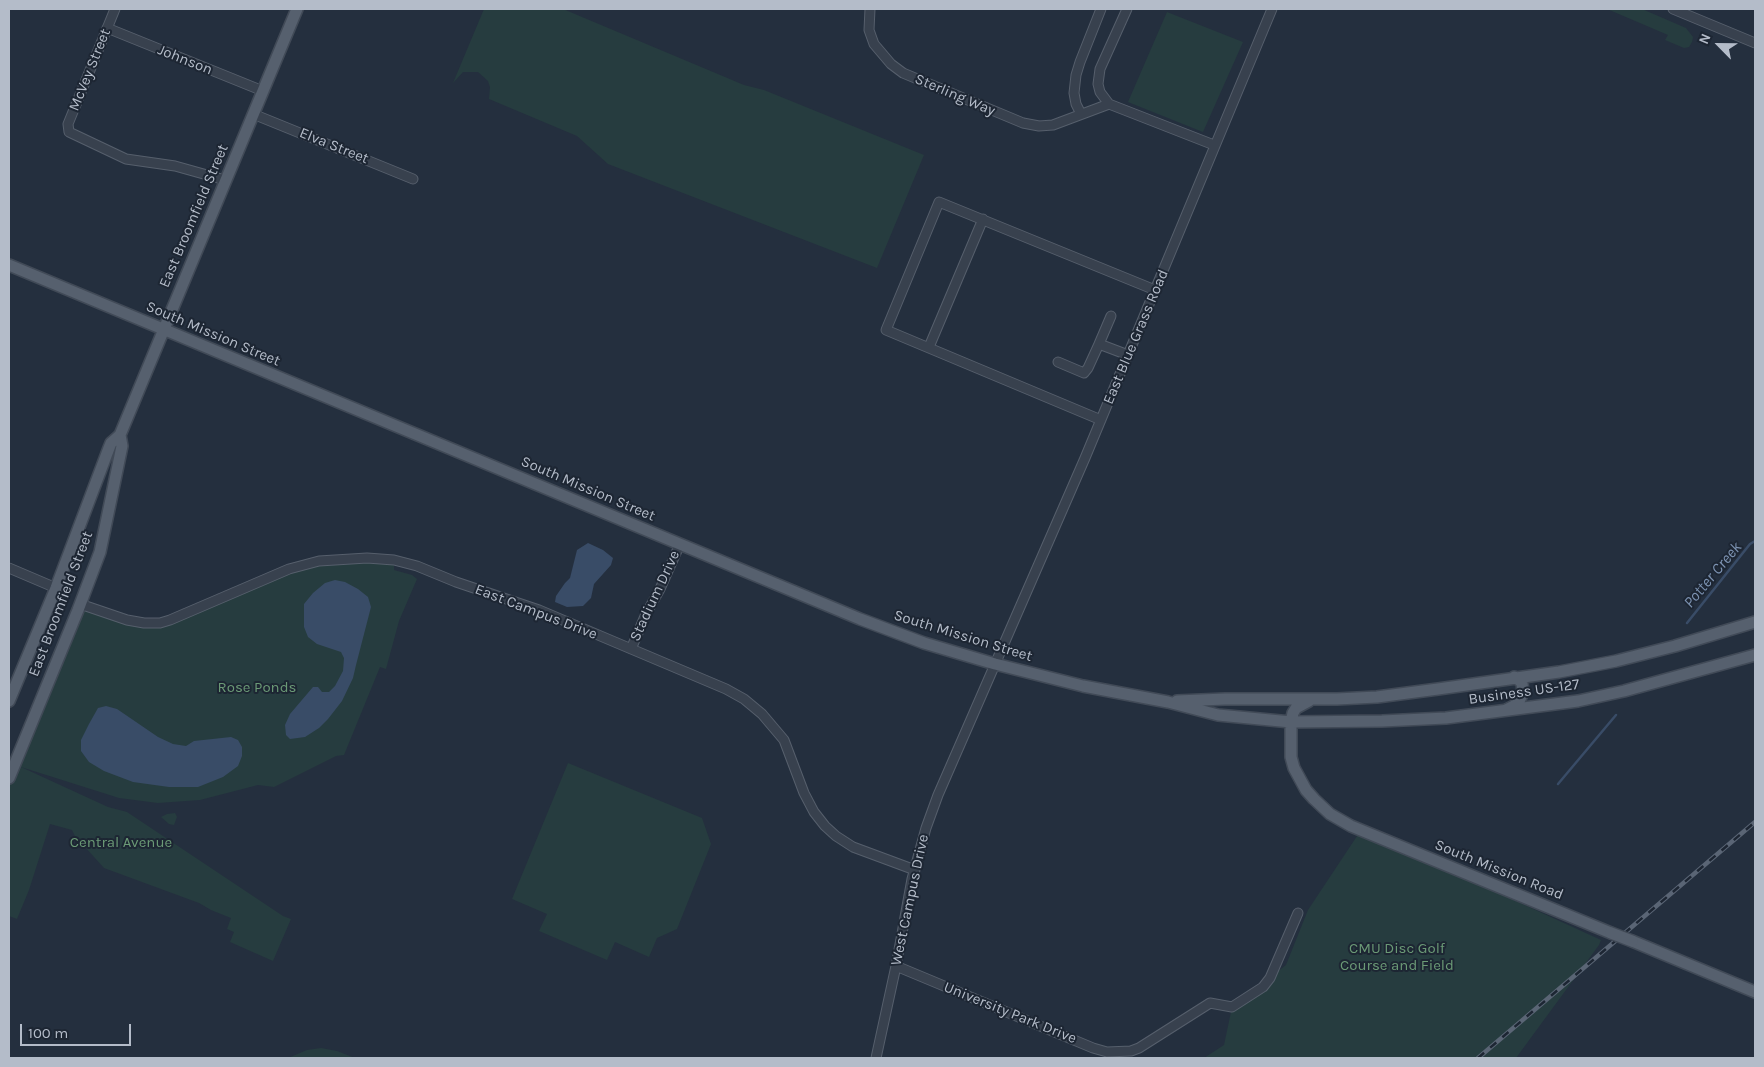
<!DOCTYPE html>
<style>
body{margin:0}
#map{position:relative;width:1764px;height:1067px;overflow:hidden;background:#242f3e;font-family:Karla,sans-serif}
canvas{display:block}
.frame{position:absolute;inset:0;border:10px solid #b4bcc9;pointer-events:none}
.north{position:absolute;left:1694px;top:20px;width:50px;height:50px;-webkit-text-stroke:4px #1d2633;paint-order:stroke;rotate:293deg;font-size:14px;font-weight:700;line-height:20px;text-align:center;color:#b4bcc9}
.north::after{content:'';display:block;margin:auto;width:18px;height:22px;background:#b4bcc9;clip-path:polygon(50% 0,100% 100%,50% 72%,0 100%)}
.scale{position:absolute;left:20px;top:1024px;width:111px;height:22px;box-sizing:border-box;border:2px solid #b4bcc9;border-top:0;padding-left:6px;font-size:15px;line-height:18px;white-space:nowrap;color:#b4bcc9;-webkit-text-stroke:4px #1d2633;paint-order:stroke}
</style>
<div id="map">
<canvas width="1764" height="1067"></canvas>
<div class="frame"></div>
<div class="north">N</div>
<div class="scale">100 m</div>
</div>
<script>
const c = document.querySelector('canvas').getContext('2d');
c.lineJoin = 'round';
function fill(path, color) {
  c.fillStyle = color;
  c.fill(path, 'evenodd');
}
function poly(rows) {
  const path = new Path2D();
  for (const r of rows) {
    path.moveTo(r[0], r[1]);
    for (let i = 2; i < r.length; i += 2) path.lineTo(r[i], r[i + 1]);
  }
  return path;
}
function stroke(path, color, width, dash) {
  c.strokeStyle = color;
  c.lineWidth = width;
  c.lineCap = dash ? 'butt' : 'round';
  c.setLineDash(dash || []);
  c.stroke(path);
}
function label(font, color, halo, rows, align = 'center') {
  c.font = font + ' Karla,sans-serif';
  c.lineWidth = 4;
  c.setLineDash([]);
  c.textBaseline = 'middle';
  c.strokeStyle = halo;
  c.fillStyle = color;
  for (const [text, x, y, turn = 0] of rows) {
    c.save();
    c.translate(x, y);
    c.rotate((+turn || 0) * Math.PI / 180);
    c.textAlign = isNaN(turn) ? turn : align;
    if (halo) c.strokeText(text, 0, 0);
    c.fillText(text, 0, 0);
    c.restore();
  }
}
const green = poly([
 [484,9,563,9,744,85,764,90,924,155,877,268,608,164,577,136,489,99,490,87,488,81,478,72,463,72,453,83],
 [1607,9,1642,9,1686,28,1693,37,1692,42,1689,47,1684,48,1665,40,1668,35],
 [1167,12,1243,42,1203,132,1128,102],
 [394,560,394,570,412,575,417,579,399,621,386,669,380,667,344,755,336,756,274,787,258,785,200,800,158,803,119,798,21,767,108,807,127,812,283,916,291,919,273,961,230,942,234,932,227,929,231,918,211,910,199,903,104,868,75,836,72,830,50,824,29,890,17,919,9,916,9,778,80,604,151,624,306,564],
 [568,763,702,818,711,844,677,929,657,938,649,957,615,942,607,960,539,931,547,914,512,899],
 [175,813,177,817,174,825,169,824,161,817,167,814],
 [1361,830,1601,940,1599,945,1516,1058,1204,1058,1224,1045,1232,1007,1286,965,1308,910],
 [321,1048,337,1051,355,1058,288,1058,307,1050]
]);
const water = poly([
 [588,543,603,550,613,558,611,565,594,584,591,598,583,606,567,607,555,602,556,596,565,583,570,578,577,550],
 [335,580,345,582,358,589,368,597,371,607,356,665,353,678,342,701,328,719,319,728,305,737,290,739,286,735,285,725,290,714,313,687,318,687,322,692,329,692,335,686,343,671,344,658,341,652,317,644,308,637,304,627,304,604,313,593,325,583],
 [106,706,117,709,158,737,173,744,186,746,194,741,231,737,238,740,242,747,242,756,238,766,223,777,198,787,169,787,133,782,104,771,89,762,81,751,81,740,89,724,98,708]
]);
const stream = poly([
 [1687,623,1750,544,1755,541],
 [1558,784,1616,715]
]);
const minor = poly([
 [115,9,68,124,69,132,126,159,175,166,225,180],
 [870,9,869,30,874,44,891,64,903,73,1023,123,1039,126,1053,125,1109,104,1214,145],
 [1673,9,1755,43],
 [107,28,263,91],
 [1109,104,1100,92,1098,84,1100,69,1127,9],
 [253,114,413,179],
 [1081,114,1076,104,1074,93,1076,75,1080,62,1101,9],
 [1111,316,1099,344,1128,355],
 [929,347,983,219],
 [1058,362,1084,373,1088,368,1099,344],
 [1101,420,886,330,939,202,1155,290],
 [9,568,56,588],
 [80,604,127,620,144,623,160,623,170,620,289,569,319,561,367,558,394,560,417,566,456,582,539,610,726,689,744,699,762,714,784,740,804,793,814,812,825,826,836,836,853,847,915,870],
 [631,649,646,614,660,589,680,544],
 [896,966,1093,1048,1107,1052,1131,1051,1139,1048,1210,1003,1232,1007,1263,987,1270,978,1298,913],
 [876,1058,896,966,912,879,926,828,938,795,1085,458,1272,9]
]);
const major = poly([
 [9,265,860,619,924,643,995,664,1083,686,1168,702,1218,715,1291,722,1382,721,1446,718,1578,701,1624,691,1755,655],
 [9,701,56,588,109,448,111,443,120,435,297,9],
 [1177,701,1225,699,1337,699,1377,697,1438,689,1559,672,1616,661,1675,646,1755,622],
 [1309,701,1296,708,1293,713,1291,722,1291,757,1294,768,1306,790,1314,799,1330,814,1351,826,1611,933],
 [1506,710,1514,706,1520,699,1523,692,1522,683,1519,680,1514,677],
 [9,778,78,610,100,552,122,446,120,435],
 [1632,941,1755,992]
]);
const rail = poly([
 [1478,1058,1755,822]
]);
const majorBridge = poly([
 [1611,933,1632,941]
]);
const streetNames = [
 ["Johnson",185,60,22],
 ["McVey Street",90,70,-68],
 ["Sterling Way",955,95,23],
 ["Elva Street",334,146,22],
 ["East Broomfield Street",194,216,-67],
 ["South Mission Street",213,334,23],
 ["East Blue Grass Road",1136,337,-67],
 ["South Mission Street",588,489,23],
 ["Stadium Drive",655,596,-65],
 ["East Broomfield Street",61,604,-69],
 ["East Campus Drive",536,612,21],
 ["South Mission Street",963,636,17],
 ["Business US-127",1524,692,-8],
 ["South Mission Road",1499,870,22],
 ["West Campus Drive",910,900,-78],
 ["University Park Drive",1010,1013,22]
];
const parkNames = [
 ["Rose Ponds",257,688],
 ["Central Avenue",121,843],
 ["CMU Disc Golf",1397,949],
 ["Course and Field",1397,966]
];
const waterNames = [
 ["Potter Creek",1713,575,-50]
];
fill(green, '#263c3f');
fill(water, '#394c67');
stroke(stream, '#394c67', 2.5);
stroke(minor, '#565f6c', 11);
stroke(major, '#414a57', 14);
stroke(minor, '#38414e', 9);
stroke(major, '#56606e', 11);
stroke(rail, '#5a6575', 4.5);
stroke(rail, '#1d2633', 2.5, [8]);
stroke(majorBridge, '#414a57', 14, []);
stroke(majorBridge, '#56606e', 11);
label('15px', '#b4bcc9', '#1d2633', streetNames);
label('15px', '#6b9a76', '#1d2633', parkNames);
label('italic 16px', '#7c92b1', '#1d2633', waterNames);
</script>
